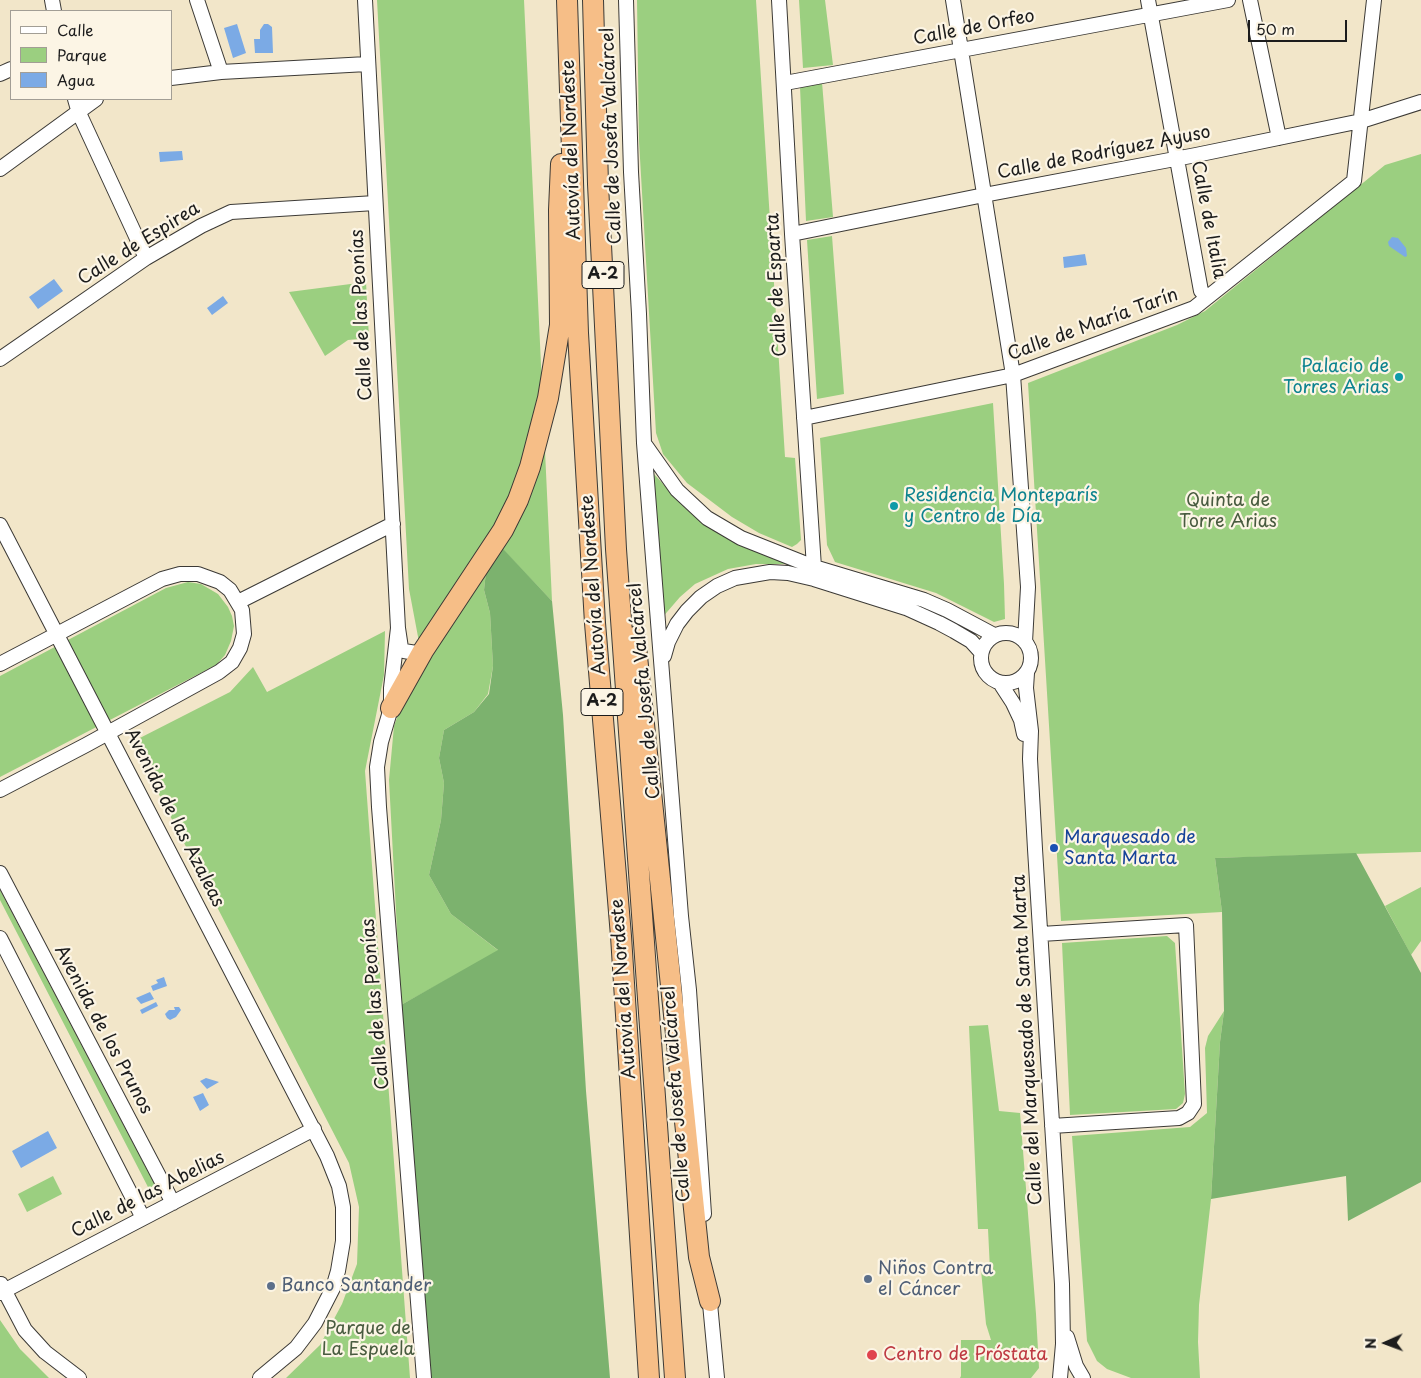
<!DOCTYPE html>
<meta charset="utf-8">
<style>
body{margin:0}
#map{position:relative;width:1421px;height:1378px;overflow:hidden;background:#f2e6c9;font-family:"Playpen Sans",sans-serif}
canvas{display:block}
.legend{position:absolute;left:10px;top:10px;width:162px;height:90px;box-sizing:border-box;background:#fcf5e5;border:1px solid #a29e95;margin:0;padding:6px 9px;list-style:none;font-size:15px;color:#1c1c1c}
.legend li{display:flex;align-items:center;gap:10px;height:25px}
.legend b{width:25px;border:1px solid #a29e95}
.north{position:absolute;left:1361px;top:1318px;width:50px;height:50px;-webkit-text-stroke:4px #fcf5e5;paint-order:stroke;rotate:268deg;font-size:14px;font-weight:700;line-height:20px;text-align:center;color:#1c1c1c}
.north::after{content:'';display:block;margin:auto;width:18px;height:22px;background:#1c1c1c;clip-path:polygon(50% 0,100% 100%,50% 72%,0 100%)}
.scale{position:absolute;left:1248px;top:20px;width:99px;height:22px;box-sizing:border-box;border:2px solid #1c1c1c;border-top:0;padding-left:6px;font-size:15px;line-height:18px;white-space:nowrap;color:#1c1c1c;-webkit-text-stroke:4px #fcf5e5;paint-order:stroke}
</style>
<div id="map">
<canvas width="1421" height="1378"></canvas>
<ul class="legend">
<li><b style="height:6px;background:#fff"></b>Calle</li>
<li><b style="height:14px;background:#9bcf80"></b>Parque</li>
<li><b style="height:14px;background:#7baae5"></b>Agua</li>
</ul>
<div class="north">N</div>
<div class="scale">50 m</div>
</div>
<script>
const c = document.querySelector('canvas').getContext('2d');
c.lineJoin = 'round';
function fill(path, color) {
  c.fillStyle = color;
  c.fill(path, 'evenodd');
}
function poly(rows) {
  const path = new Path2D();
  for (const r of rows) {
    if (r.length === 3) {
      path.moveTo(r[0] + r[2], r[1]);
      path.arc(r[0], r[1], r[2], 0, 2 * Math.PI);
      continue;
    }
    path.moveTo(r[0], r[1]);
    for (let i = 2; i < r.length; i += 2) path.lineTo(r[i], r[i + 1]);
  }
  return path;
}
function stroke(path, color, width, dash) {
  c.strokeStyle = color;
  c.lineWidth = width;
  c.lineCap = dash ? 'butt' : 'round';
  c.setLineDash(dash || []);
  c.stroke(path);
}
function label(font, color, halo, rows, align = 'center') {
  c.font = font + ' "Playpen Sans",sans-serif';
  c.lineWidth = 4.5;
  c.setLineDash([]);
  c.textBaseline = 'middle';
  c.strokeStyle = halo;
  c.fillStyle = color;
  for (const [text, x, y, turn = 0] of rows) {
    c.save();
    c.translate(x, y);
    c.rotate((+turn || 0) * Math.PI / 180);
    c.textAlign = isNaN(turn) ? turn : align;
    if (halo) c.strokeText(text, 0, 0);
    c.fillText(text, 0, 0);
    c.restore();
  }
}
const green = poly([
 [377,0,524,0,552,601,490,536,484,590,490,613,493,666,488,694,474,712,444,730,439,758,444,783,441,820,429,875,451,914,499,951,401,1005,389,780,394,726,403,701,419,642,409,589],
 [637,0,756,0,785,457,795,458,801,540,797,544,792,547,759,533,732,517,687,483,663,454,656,433,639,141],
 [799,0,825,0,833,65,803,68],
 [822,82,833,217,806,221,800,87],
 [1421,154,1421,852,1215,858,1222,912,1061,921,1028,383,1177,325,1205,311,1385,165],
 [832,236,844,394,817,399,807,240],
 [366,282,369,338,348,340,325,356,289,292],
 [993,403,1004,584,1005,619,994,622,936,593,835,562,827,545,820,438],
 [654,474,686,509,712,528,789,564,756,564,728,569,695,584,680,597,661,619],
 [188,582,201,584,218,594,228,607,232,616,234,626,231,641,225,655,216,665,0,777,0,676,166,588],
 [385,631,384,675,365,771,410,1378,286,1378,320,1345,342,1304,357,1264,359,1207,349,1163,132,742,230,692,253,667,267,692],
 [1421,887,1421,941,1411,955,1385,906],
 [0,890,155,1185,149,1189,0,900],
 [1167,936,1175,943,1185,1094,1183,1103,1176,1109,1070,1115,1062,943],
 [1224,1011,1220,1042,1211,1199,1199,1305,1198,1342,1200,1378,1131,1378,1107,1369,1097,1361,1087,1341,1072,1136,1190,1127,1207,1113,1205,1048,1208,1036],
 [988,1025,999,1111,1020,1113,1036,1314,1039,1368,1031,1378,960,1378,961,1376,961,1340,991,1340,986,1324,981,1270,990,1270,988,1229,978,1229,969,1026],
 [53,1176,62,1194,27,1212,18,1194],
 [0,1320,20,1349,49,1378,0,1378]
]);
const forest = poly([
 [490,535,552,601,563,715,586,1091,610,1378,430,1378,401,1005,498,950,451,914,429,875,441,820,444,783,439,758,444,730,474,712,489,694,493,666,490,613,484,590],
 [1356,853,1421,973,1421,1182,1348,1221,1346,1176,1211,1199,1220,1042,1224,1011,1222,912,1215,858]
]);
const water = poly([
 [237,24,246,53,233,58,224,28],
 [264,24,268,24,272,27,273,53,255,53,254,39,260,39,260,30],
 [182,151,183,160,160,162,159,152],
 [1392,237,1398,238,1406,248,1407,256,1405,257,1389,246,1388,242],
 [1085,254,1087,265,1064,268,1063,257],
 [54,279,63,291,38,309,29,297],
 [223,296,228,303,212,315,207,308],
 [164,977,167,986,153,991,151,986,158,983,156,980],
 [150,992,154,999,141,1004,136,998],
 [156,1002,158,1006,142,1014,140,1010],
 [174,1007,179,1007,181,1010,176,1017,170,1020,167,1018,165,1014,169,1010,175,1010],
 [206,1078,219,1082,207,1089,200,1081],
 [203,1093,209,1105,200,1111,193,1097],
 [48,1131,57,1148,21,1168,12,1151]
]);
const minor = poly([
 [52,0,54,11],
 [197,0,221,72],
 [365,0,398,628,401,648,404,651,416,653,423,651],
 [626,0,631,172,639,314,644,443,681,916,689,990,704,1214],
 [779,0,792,234,814,567],
 [953,0,1013,375,1028,587,1025,642],
 [1148,0,1201,291,1208,297],
 [1250,0,1279,138],
 [0,74,11,69],
 [171,78,221,72,367,64],
 [785,83,1228,0],
 [75,99,79,113,146,258],
 [0,169,96,99],
 [792,234,984,195,1196,155,1361,121,1421,102],
 [0,359,146,258,201,226,231,212,375,203],
 [804,418,1013,375,1194,308,1354,181,1374,0],
 [646,446,677,490,707,518,741,538,814,567,924,600,947,610,994,635],
 [0,525,327,1156,339,1186,343,1207,343,1241,338,1271,333,1288,315,1323,296,1348,260,1378],
 [238,602,393,524],
 [398,628,391,688,391,708,381,742,377,767,379,807,424,1378],
 [1006,658,25],
 [664,656,668,642,677,624,687,611,701,597,717,586,735,578,770,572,788,573,814,579,906,608,939,623,954,631,971,641,981,652],
 [0,664,162,579,180,574,198,574,220,582,230,590,242,610,244,634,240,648,232,662,219,672,86,745,0,790],
 [1027,673,1026,688,1031,731,1030,759,1035,849,1062,1284,1063,1344,1060,1378],
 [1000,683,1013,703,1021,720,1024,734],
 [0,873,173,1203],
 [1041,934,1186,925,1194,1104,1188,1113,1179,1118,1052,1126],
 [0,938,143,1218],
 [1,1284,25,1330,45,1352,79,1378],
 [0,1293,314,1129],
 [709,1293,717,1378],
 [1067,1337,1076,1366,1083,1378]
]);
const highway = poly([
 [567,0,578,333,595,623,621,936,649,1378],
 [593,0,598,184,616,549,675,1378],
 [635,637,699,1257,710,1301],
 [391,708,423,651,503,530,518,500,530,467,548,398,560,325,559,210,561,164]
]);
const markers = [
 [1399,377,5,"#0f9aa8"],
 [894,506,5,"#0f9aa8"],
 [1054,848,5,"#1a4fb4"],
 [868,1279,5,"#5c6f8a"],
 [271,1286,5,"#5c6f8a"],
 [872,1355,6,"#e0444e"]
];
const shields = [
 [603,275,42],
 [602,702,42]
];
const shieldNames = [
 ["A-2",603,275],
 ["A-2",602,702]
];
const streetNames = [
 ["Calle de Orfeo",974,28,-11],
 ["Calle de Josefa Valcárcel",612,136,-92],
 ["Autovía del Nordeste",572,150,-92],
 ["Calle de Rodríguez Ayuso",1104,153,-11],
 ["Calle de Italia",1208,220,79],
 ["Calle de Espirea",139,244,-32],
 ["Calle de Esparta",777,285,-93],
 ["Calle de las Peonías",362,315,-93],
 ["Calle de María Tarín",1093,325,-20],
 ["Autovía del Nordeste",594,585,-94],
 ["Calle de Josefa Valcárcel",645,691,-95],
 ["Avenida de las Azaleas",174,818,63],
 ["Autovía del Nordeste",624,989,-94],
 ["Calle de las Peonías",376,1004,-95],
 ["Avenida de los Prunos",103,1030,62],
 ["Calle del Marquesado de Santa Marta",1028,1040,-93],
 ["Calle de Josefa Valcárcel",677,1094,-94],
 ["Calle de las Abelias",148,1195,-27]
];
const cultureNames = [
 ["Palacio de",1389,367],
 ["Torres Arias",1389,388],
 ["Residencia Monteparís",904,496,"left"],
 ["y Centro de Día",904,517,"left"]
];
const parkNames = [
 ["Quinta de",1228,501],
 ["Torre Arias",1228,522],
 ["Parque de",368,1329],
 ["La Espuela",368,1350]
];
const transitNames = [
 ["Marquesado de",1064,838],
 ["Santa Marta",1064,859]
];
const serviceNames = [
 ["Niños Contra",878,1269],
 ["el Cáncer",878,1290],
 ["Banco Santander",281,1286]
];
const healthNames = [
 ["Centro de Próstata",883,1355]
];
fill(green, '#9bcf80');
fill(forest, '#7cb26e');
fill(water, '#7baae5');
stroke(minor, '#3c3a36', 16);
stroke(highway, '#3c3a36', 22);
stroke(minor, '#fff', 14);
stroke(highway, '#f6be87', 20);
for (const [x, y, r, color] of markers) {
  const dot = new Path2D();
  dot.arc(x, y, r, 0, 2 * Math.PI);
  c.fillStyle = color;
  c.fill(dot);
  stroke(dot, '#fcf5e5', 2);
}
for (const [x, y, w] of shields) {
  const box = new Path2D();
  box.roundRect(x - w / 2, y - 13.5, w, 27, 4);
  c.fillStyle = '#fcf5e5';
  c.fill(box);
  stroke(box, '#1c1c1c', 1);
}
label('bold 16px', '#1c1c1c', null, shieldNames);
label('18px', '#1c1c1c', '#fcf5e5', streetNames);
label('18px', '#0d838f', '#fcf5e5', cultureNames, 'right');
label('18px', '#485b3f', '#fcf5e5', parkNames);
label('18px', '#164399', '#fcf5e5', transitNames, 'left');
label('18px', '#4e5e75', '#fcf5e5', serviceNames, 'left');
label('18px', '#be3a42', '#fcf5e5', healthNames, 'left');
</script>
